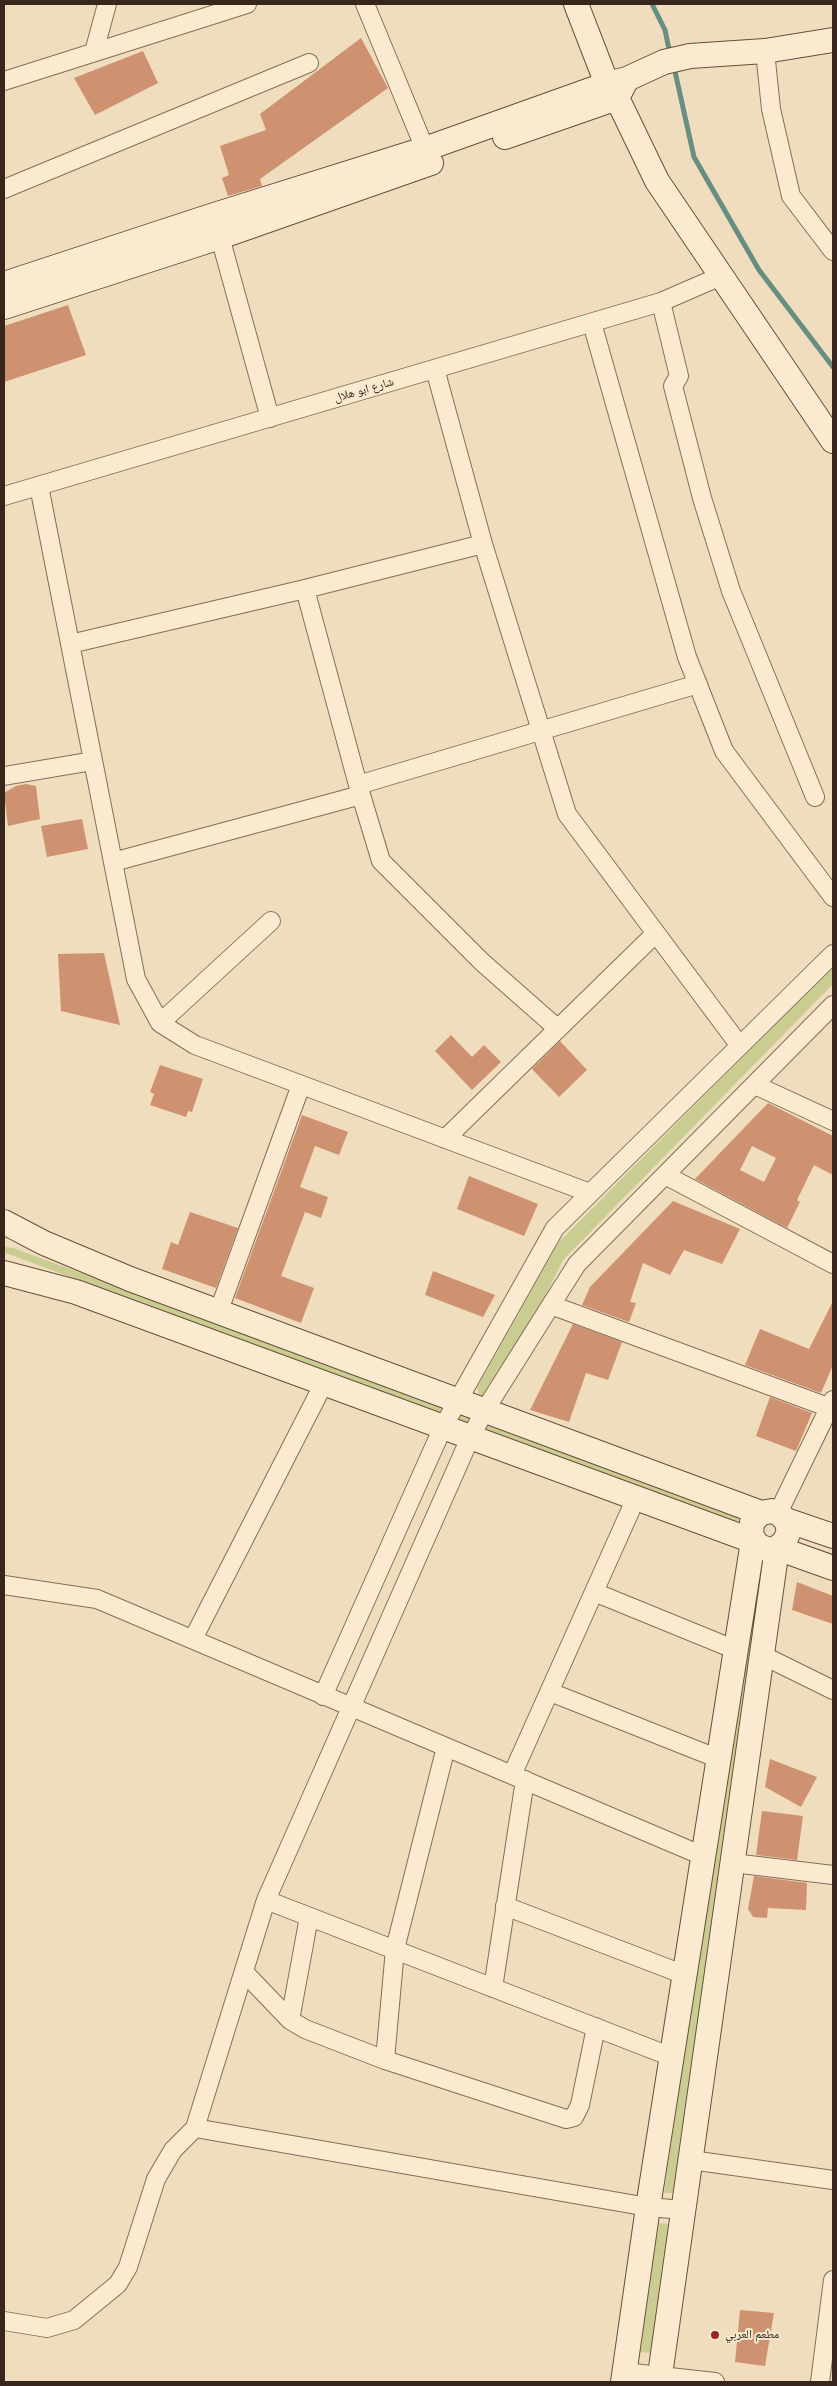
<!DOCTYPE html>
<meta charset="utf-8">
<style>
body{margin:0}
#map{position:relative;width:837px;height:2386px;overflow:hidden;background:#efddbd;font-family:"Noto Serif",serif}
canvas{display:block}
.frame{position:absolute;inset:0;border:5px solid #36261b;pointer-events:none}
</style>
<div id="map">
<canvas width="837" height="2386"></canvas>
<div class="frame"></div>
</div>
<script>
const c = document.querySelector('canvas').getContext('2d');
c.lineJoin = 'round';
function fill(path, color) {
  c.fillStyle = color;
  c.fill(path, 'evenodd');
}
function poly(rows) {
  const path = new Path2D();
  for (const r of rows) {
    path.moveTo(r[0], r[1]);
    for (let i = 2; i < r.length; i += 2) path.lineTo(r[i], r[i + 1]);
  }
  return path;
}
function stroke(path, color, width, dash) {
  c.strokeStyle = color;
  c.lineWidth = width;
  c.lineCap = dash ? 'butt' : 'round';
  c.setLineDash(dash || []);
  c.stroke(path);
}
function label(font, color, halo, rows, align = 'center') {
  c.font = font + ' "Noto Serif","Noto Naskh Arabic",serif';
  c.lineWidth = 4;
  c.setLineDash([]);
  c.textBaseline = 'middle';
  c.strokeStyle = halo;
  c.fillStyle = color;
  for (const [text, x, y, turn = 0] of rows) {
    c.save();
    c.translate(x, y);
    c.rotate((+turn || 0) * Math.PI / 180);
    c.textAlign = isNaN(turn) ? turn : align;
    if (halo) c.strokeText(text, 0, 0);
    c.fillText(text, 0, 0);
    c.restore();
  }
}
const green = poly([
 [833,966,833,984,563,1260,495,1397,490,1401,480,1396,477,1388,559,1242],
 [4,1247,13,1248,740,1514,737,1522,102,1289,6,1253],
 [757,1584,763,1593,673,2193,664,2193,752,1589],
 [659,2223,669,2224,651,2353,640,2352]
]);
const stream = poly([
 [652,4,665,30,670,54],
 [674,67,694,157,759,270,833,367]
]);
const building = poly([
 [361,38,388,88,260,179,262,186,228,196,222,178,229,175,220,146,266,130,260,114],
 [143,51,158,83,95,115,74,78],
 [68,305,86,355,4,382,4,326],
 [26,784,36,786,40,819,8,826,4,793,16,786],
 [82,819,88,849,47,857,41,826],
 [104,953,120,1025,61,1011,58,954],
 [451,1035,472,1057,484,1045,501,1062,472,1090,435,1051],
 [560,1041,587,1070,559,1097,532,1069],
 [160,1065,203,1079,192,1112,188,1111,186,1117,150,1105,154,1094,150,1092],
 [768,1103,833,1136,833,1175,814,1165,797,1200,800,1202,787,1228,695,1179],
 [752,1146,776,1158,764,1182,740,1170],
 [302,1115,348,1132,339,1155,315,1146,300,1187,328,1197,321,1218,305,1212,281,1276,314,1288,301,1323,235,1298],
 [469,1176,538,1204,524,1236,457,1209],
 [673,1201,740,1229,722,1264,684,1250,670,1275,643,1263,630,1302,636,1303,629,1322,582,1305,590,1287],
 [190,1212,238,1228,216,1288,162,1269,171,1242,178,1245],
 [433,1271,495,1295,483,1317,425,1295],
 [833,1301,833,1365,821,1393,745,1365,760,1329,809,1349],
 [573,1324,622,1342,608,1380,586,1373,569,1422,530,1410],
 [770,1397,812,1413,796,1451,756,1436],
 [797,1582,833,1596,833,1624,792,1610],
 [770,1759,817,1777,801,1807,765,1787],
 [762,1811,803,1816,797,1860,756,1855],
 [754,1876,807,1883,806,1910,768,1908,767,1918,753,1917,748,1909],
 [740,2310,774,2313,765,2366,735,2362]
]);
const street = poly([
 [365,4,425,149],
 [765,51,771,109,791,196,833,251],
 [94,52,107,4],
 [4,81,247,4],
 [4,189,309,63],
 [220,237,270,418],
 [661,302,679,376,673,386,702,498,731,591,815,797],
 [592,323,687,657,724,751,833,897],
 [435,369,483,544,567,814,740,1046],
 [39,486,136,979,160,1023,195,1045,590,1193],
 [4,496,661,302,721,276],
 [483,544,305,589,358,785,381,861,482,962,558,1029],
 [70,644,305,589],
 [4,776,93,761],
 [358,785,698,684],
 [113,862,361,795],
 [160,1023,271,921],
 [755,1085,833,1121],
 [445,1139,656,933],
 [665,1175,833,1264],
 [551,1305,833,1409],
 [218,1313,301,1085],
 [778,1513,833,1400],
 [4,1585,97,1599,703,1856],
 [594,1592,736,1650],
 [193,1639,324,1383],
 [762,1655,833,1690],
 [550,1692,719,1759],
 [323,1696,443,1427,555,1228,833,954],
 [512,1775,636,1498],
 [733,1863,833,1875],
 [505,1906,685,1975],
 [244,1972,290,2020,305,2029,385,2060,566,2119,574,2117,580,2105,596,2027],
 [493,1988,525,1780],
 [290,2020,309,1917],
 [672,2057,266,1900,470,1438,485,1410,551,1305,577,1264,833,1005],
 [385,2060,395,1949,446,1747],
 [195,2128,648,2207,684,2210],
 [691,2160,833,2180],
 [4,2321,47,2328,74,2320,118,2284,128,2267,156,2179,173,2150,195,2128,266,1900],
 [624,2372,715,2382],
 [820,2382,833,2280]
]);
const secondary = poly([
 [576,4,607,84,617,98,657,181,833,441],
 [505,137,617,98,627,79],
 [4,284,208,217,425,149,607,84,627,79,664,62,690,56,765,51,833,40],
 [4,307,220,237,431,163],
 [4,1222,44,1243,130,1279,761,1513],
 [4,1273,76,1292,753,1541,648,2207,623,2382],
 [786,1520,833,1536],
 [659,2382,777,1548,785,1541,789,1531,786,1520,778,1513,772,1511,761,1513,752,1522,751,1535,758,1546,770,1550,777,1548,833,1568]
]);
const markers = [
 [715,2335,5,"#98242c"]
];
const streetNames = [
 ["شارع ابو هلال",364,390,-16]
];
const poiNames = [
 ["مطعم العربي",725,2335]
];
fill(green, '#cacd91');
stroke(stream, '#688e82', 5);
fill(building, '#cf9271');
stroke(street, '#876d56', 20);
stroke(secondary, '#694e39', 26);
stroke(street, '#faebd0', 18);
stroke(secondary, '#faebd0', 24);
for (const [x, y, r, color] of markers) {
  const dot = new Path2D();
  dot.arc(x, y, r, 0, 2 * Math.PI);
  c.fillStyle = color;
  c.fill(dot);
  stroke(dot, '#f6e8cd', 2);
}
label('12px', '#36261b', '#f6e8cd', streetNames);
label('12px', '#36261b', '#f6e8cd', poiNames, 'left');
</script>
